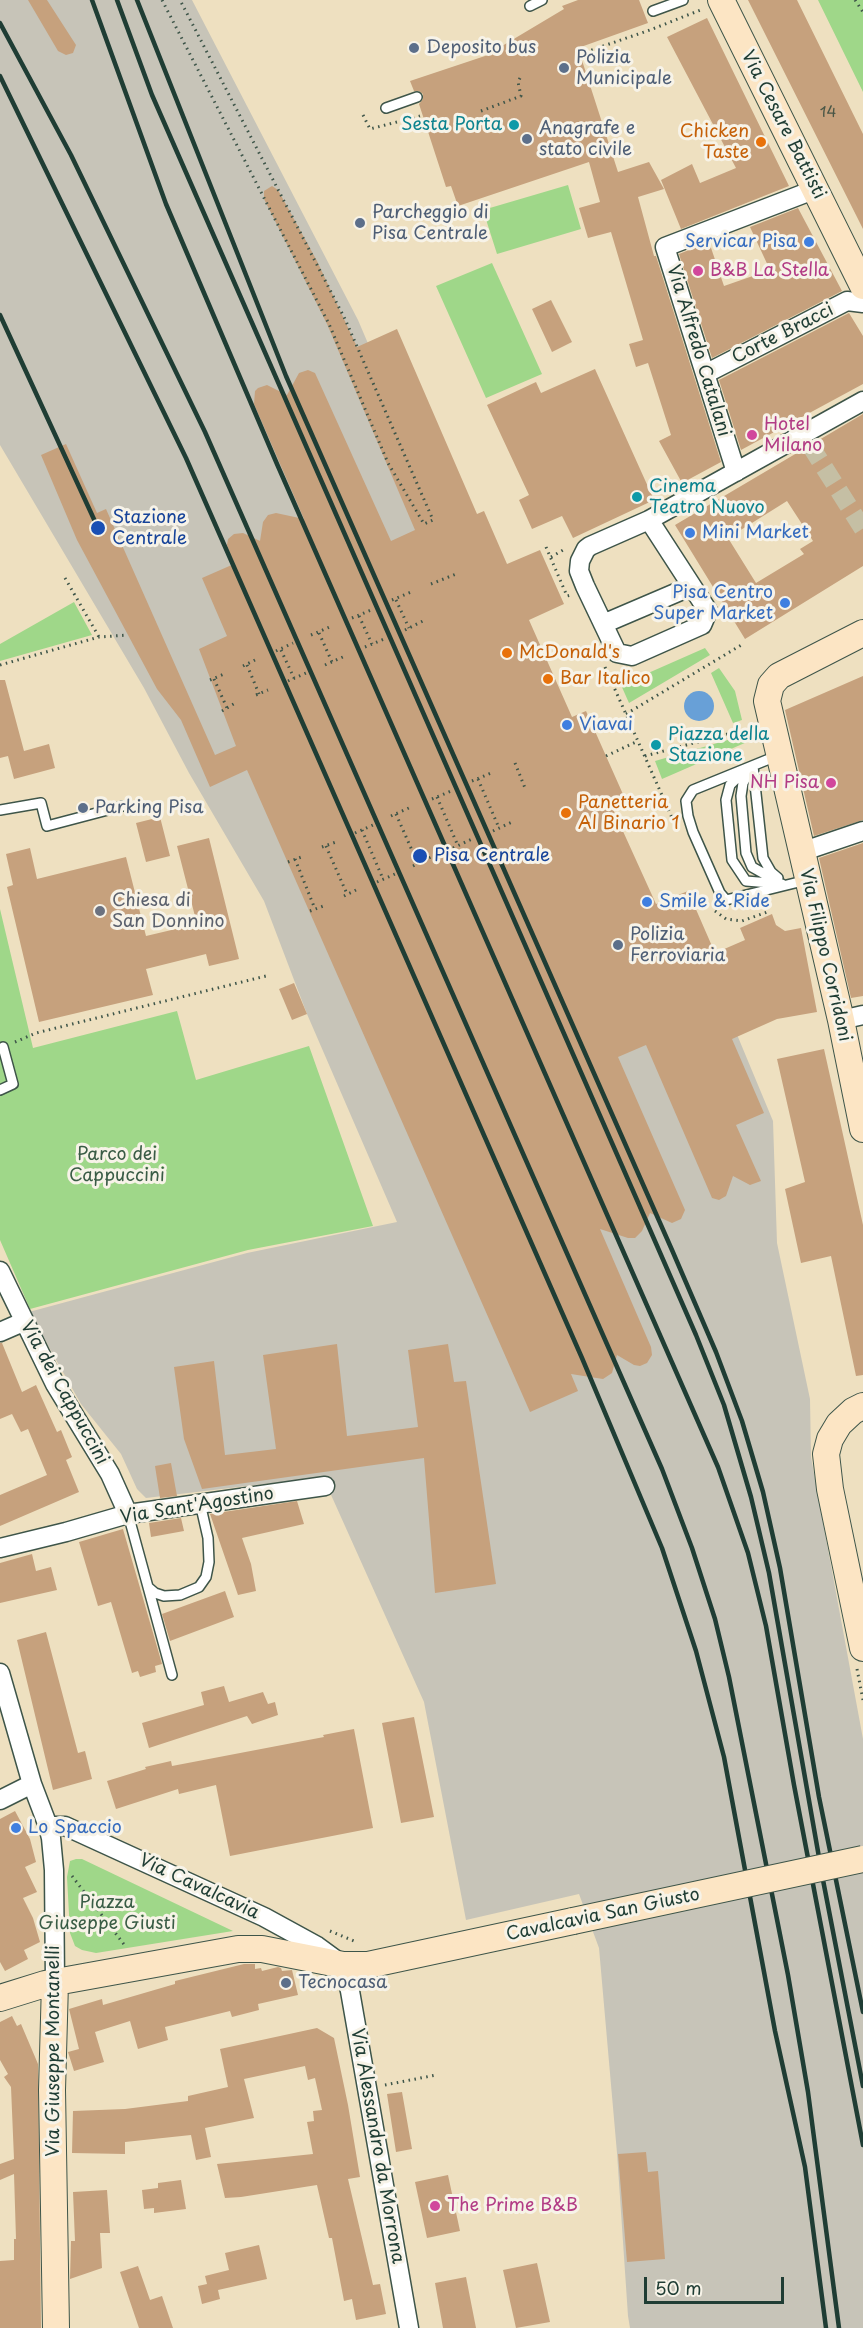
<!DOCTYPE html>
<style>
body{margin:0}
#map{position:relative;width:863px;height:2328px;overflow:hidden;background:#eee0c0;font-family:"Playpen Sans",sans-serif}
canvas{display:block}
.scale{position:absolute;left:644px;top:2277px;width:140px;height:27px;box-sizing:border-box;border:3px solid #1f3d34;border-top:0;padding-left:8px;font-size:18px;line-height:21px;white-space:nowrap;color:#1f3d34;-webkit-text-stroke:4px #f7f3e8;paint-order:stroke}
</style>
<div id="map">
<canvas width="863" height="2328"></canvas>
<div class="scale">50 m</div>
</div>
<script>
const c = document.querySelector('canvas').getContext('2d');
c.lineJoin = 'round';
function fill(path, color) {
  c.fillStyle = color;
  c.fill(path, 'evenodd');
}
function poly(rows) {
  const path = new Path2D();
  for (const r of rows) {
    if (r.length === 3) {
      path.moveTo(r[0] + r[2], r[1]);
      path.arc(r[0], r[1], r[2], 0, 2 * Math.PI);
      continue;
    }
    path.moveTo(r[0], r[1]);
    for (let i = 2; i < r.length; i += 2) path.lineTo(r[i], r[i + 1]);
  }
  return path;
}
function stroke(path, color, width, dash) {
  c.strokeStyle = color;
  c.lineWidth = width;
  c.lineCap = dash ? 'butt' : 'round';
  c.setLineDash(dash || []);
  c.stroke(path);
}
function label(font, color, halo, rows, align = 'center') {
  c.font = font + ' "Playpen Sans",sans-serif';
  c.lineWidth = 6;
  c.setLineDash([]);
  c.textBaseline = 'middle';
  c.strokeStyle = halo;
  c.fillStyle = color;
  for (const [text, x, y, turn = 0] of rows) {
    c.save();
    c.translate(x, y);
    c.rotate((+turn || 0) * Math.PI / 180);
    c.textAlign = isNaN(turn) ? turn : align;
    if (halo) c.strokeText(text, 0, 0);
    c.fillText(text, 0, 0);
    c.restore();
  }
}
const industrial = poly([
 [0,0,192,0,358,320,443,519,592,913,703,953,773,1121,777,1243,810,1399,811,1457,863,1739,863,2328,630,2328,628,2316,617,2153,599,1948,579,1894,466,1920,424,1702,323,1477,146,1498,137,1489,121,1454,81,1404,29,1312,247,1253,397,1222,307,1014,264,901,189,773,144,688,0,445]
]);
const green = poly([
 [818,0,863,0,863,92],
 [568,185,581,229,497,254,483,210],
 [492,263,542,374,486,398,436,286],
 [74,602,92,635,0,661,0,644],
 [705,648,710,655,629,703,621,685],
 [719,668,735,691,742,720,733,723,711,673],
 [745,735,747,742,662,779,655,761],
 [0,909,33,1048,177,1011,196,1080,309,1046,373,1226,248,1250,30,1309,0,1240],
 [76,1859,82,1859,233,1931,96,1953,82,1950,75,1946,70,1933,67,1877,70,1861]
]);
const water = poly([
 [699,706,15]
]);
const building = poly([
 [28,0,47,0,76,45,73,53,66,55,58,51],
 [578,0,639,0,648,23,578,48,618,172,649,162,664,189,638,197,654,256,656,256,721,462,682,483,659,441,671,435,648,363,636,367,629,344,643,340,611,232,588,238,579,208,600,202,589,162,458,206,451,186,446,187,419,104,423,99,423,94,419,91,414,91,410,81,503,50,502,46,564,9,562,6],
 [748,0,797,0,863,134,863,229],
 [707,18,789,186,681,229,661,180,692,164,700,183,736,168,667,37],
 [272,186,278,190,317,261,357,347,397,329,477,514,484,511,507,564,540,550,564,604,529,620,572,717,586,711,626,801,612,807,656,904,688,891,715,953,745,940,740,928,772,914,776,925,785,931,801,928,817,1012,777,1019,732,1039,764,1113,736,1125,761,1181,750,1185,733,1176,726,1196,719,1200,712,1198,646,1045,618,1057,685,1210,681,1219,672,1223,650,1213,642,1231,635,1238,628,1238,600,1229,651,1347,652,1355,647,1363,640,1366,634,1365,617,1355,612,1373,603,1379,571,1374,578,1391,530,1412,247,770,210,787,181,720,157,689,77,540,41,455,66,444,97,513,106,509,215,755,236,746,199,649,227,636,202,578,234,564,227,545,228,539,234,534,243,533,260,541,263,522,268,515,276,513,304,519,254,404,255,391,258,388,267,385,287,395,299,373,308,370,315,373,391,541,415,530,327,324,264,199,264,191],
 [798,208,842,291,712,358,679,254,709,242,724,286,770,270,750,227],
 [551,300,572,342,552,352,532,309],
 [849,313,863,336,863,384,741,450,719,380],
 [595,369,654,500,573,538,562,516,532,529,519,500,529,495,487,405,536,382,541,393],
 [863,414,863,566,745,639,675,525],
 [787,501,813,541,800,549,804,554,756,583,728,538],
 [863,676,863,820,814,836,785,710],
 [0,680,5,680,24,751,49,744,55,768,14,779,8,756,0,758],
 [160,817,170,856,146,862,136,823],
 [209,838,239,959,209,966,206,954,146,969,153,995,39,1022,7,887,13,885,6,854,30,848,37,879,126,857,146,936,197,924,177,846],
 [863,843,863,996,851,998,819,858],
 [294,983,307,1014,292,1020,279,989],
 [824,1049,863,1225,863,1375,856,1376,831,1256,801,1263,785,1189,805,1182,777,1059],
 [0,1343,2,1343,22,1392,36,1385,57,1432,61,1430,72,1457,66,1460,79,1492,0,1526,0,1495,47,1475,28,1429,21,1432,12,1414,0,1419],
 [337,1344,347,1436,418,1427,408,1350,448,1344,454,1382,466,1381,496,1584,435,1593,424,1458,202,1489,184,1439,174,1367,214,1361,225,1455,276,1449,263,1355],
 [171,1463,177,1496,160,1498,155,1466],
 [297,1501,304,1524,242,1538,251,1564,256,1591,238,1595,210,1514],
 [181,1518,184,1531,151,1537,149,1523],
 [123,1529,162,1664,155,1666,156,1672,140,1677,138,1671,132,1673,111,1602,98,1606,79,1542],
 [32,1554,36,1571,51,1567,57,1590,0,1603,0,1563],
 [225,1591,234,1617,170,1641,162,1614],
 [46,1632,78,1753,85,1751,92,1779,53,1790,17,1640],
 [224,1686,229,1702,263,1692,268,1704,275,1702,278,1715,252,1724,247,1716,149,1748,142,1723,204,1705,201,1692],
 [414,1717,434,1817,401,1823,382,1723],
 [354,1729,373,1828,230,1856,216,1785,179,1794,178,1789,116,1809,107,1781,146,1769,145,1767,171,1761,172,1766,324,1737,323,1735],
 [15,1811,30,1839,36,1862,25,1867,37,1892,23,1898,33,1918,40,1942,24,1950,28,1959,5,1971,0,1962,0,1819],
 [244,1964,255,1964,255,1969,261,1968,262,1971,278,1967,281,1968,282,1971,292,1970,298,1995,258,2004,259,2010,232,2017,230,2011,165,2027,168,2040,138,2049,130,2021,95,2032,104,2062,74,2071,68,2052,79,2049,69,2009,102,1999,103,2005,175,1984,175,1981],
 [12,2016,17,2026,21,2024,38,2064,41,2328,0,2328,0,2261,14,2260,14,2239,16,2239,14,2174,0,2180,0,2164,14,2159,11,2087,4,2077,8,2074,0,2060,0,2022],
 [317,2028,334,2038,348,2105,360,2177,348,2179,373,2285,380,2284,386,2314,356,2320,352,2299,344,2301,332,2238,329,2238,317,2185,241,2197,225,2198,217,2164,313,2154,307,2122,314,2121,313,2111,322,2110,315,2078,308,2080,305,2066,244,2079,254,2118,205,2128,211,2157,196,2160,191,2135,125,2142,125,2154,72,2153,73,2111,125,2109,188,2101,188,2096,228,2087,220,2049],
 [402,2092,412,2149,396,2152,387,2094],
 [646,2152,648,2172,658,2171,665,2259,627,2262,618,2154],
 [448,2175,460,2231,427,2238,415,2182],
 [181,2180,186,2209,154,2213,154,2208,144,2209,142,2190,158,2188,158,2183],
 [107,2190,110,2233,100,2233,102,2268,70,2279,71,2241,75,2241,73,2192],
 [259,2245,267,2279,218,2290,220,2299,202,2304,198,2286,207,2284,205,2276,229,2270,225,2253],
 [537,2263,550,2322,516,2328,503,2270],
 [138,2266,150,2300,162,2296,173,2328,139,2328,120,2272],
 [466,2277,476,2328,443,2328,435,2283]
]);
const streetTunnel = poly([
 [810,445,863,529]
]);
const path = poly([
 [162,0,329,324,388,463,424,524,433,520,345,319,180,0],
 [855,0,863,12],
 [580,54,650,30,703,9],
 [481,111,521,96,518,82,521,76],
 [363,115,370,129,420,116],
 [546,547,567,596,571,595],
 [551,557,565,549],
 [65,578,99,637],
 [431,584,456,574],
 [392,600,411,592],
 [396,600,409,628],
 [359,616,372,644],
 [352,618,371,610],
 [405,630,423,621],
 [319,633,332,662],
 [311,635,332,626],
 [365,647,384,639],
 [281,650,294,678],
 [276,651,293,643],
 [0,665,99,637,128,635],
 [247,665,259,694],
 [325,665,345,656],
 [243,666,255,660],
 [605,667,673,820],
 [214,679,227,708],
 [210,680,224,674],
 [288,681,306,673],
 [256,695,268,690],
 [222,711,237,702],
 [626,714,743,644],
 [606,756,638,741],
 [645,756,750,728],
 [515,763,525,788],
 [478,779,499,828],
 [472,781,491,773],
 [437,797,458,846],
 [432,799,451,791],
 [396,814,418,864],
 [391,816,411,807],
 [362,830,383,879],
 [493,831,512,822],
 [355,833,373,825],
 [326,846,347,894],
 [322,847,336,842],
 [453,848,472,839],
 [295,859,315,909],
 [288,862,304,856],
 [413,866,433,856],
 [377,882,395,874],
 [344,896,356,890],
 [310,911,326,905],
 [715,911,726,919,742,921,770,911],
 [15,1042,36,1033,266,976],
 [857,1669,863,1700],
 [72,1876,126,1947],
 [330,1931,354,1941],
 [385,2085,436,2075]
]);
const lane = poly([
 [530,6,542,0],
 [653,11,683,0],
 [386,108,417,97],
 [779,755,693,790,686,801,688,816,693,832,720,893,726,900,807,880],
 [753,766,763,858,771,872,778,878],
 [751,769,743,783,741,796,746,853,752,867,777,881],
 [742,773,730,785,726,800,732,860,746,881,782,884],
 [0,810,41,803,47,826,123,806],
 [0,1090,13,1084,3,1047],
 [128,1514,148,1587,155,1593,164,1596,180,1595,199,1587,206,1577,209,1562,208,1538,200,1503],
 [148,1587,172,1675]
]);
const street = poly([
 [705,374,847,301,863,303],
 [736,472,665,247,816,189],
 [649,520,708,611,702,625,632,656,617,653,585,586,579,571,580,561,586,549,590,546,649,520,863,401],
 [603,624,692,586],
 [801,852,863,831],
 [841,1020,863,1015],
 [0,1271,55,1384,110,1474,128,1514],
 [0,1332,23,1322],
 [0,1548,66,1532,128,1514,325,1486],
 [0,1673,32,1784,48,1826,51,1838,54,1870,55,1983],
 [0,1800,32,1784],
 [48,1826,65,1826,264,1917,317,1946,343,1965,350,1991,409,2328]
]);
const secondary = poly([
 [721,0,863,286],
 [863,633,779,676,771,685,767,701,841,1020,863,1129],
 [863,1406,853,1411,839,1424,830,1439,826,1454,830,1489,863,1648],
 [55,1983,52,2090,56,2328],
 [0,1998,45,1984,238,1949,262,1949,343,1965,368,1965,573,1921]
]);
const rail = poly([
 [92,0,166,204,277,464,718,1467,748,1553,766,1626,794,1785,863,2145],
 [117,0,152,95,637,1200,696,1335,724,1405,751,1497,769,1573,823,1880,863,2086],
 [137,0,286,376,672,1250,716,1352,742,1421,763,1492,780,1568,819,1797,863,2012],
 [0,23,71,155,205,432,662,1469,692,1548,715,1619,729,1677,788,1975,808,2092,839,2328],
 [0,76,186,458,582,1358,662,1548,696,1651,724,1757,775,2031,805,2167,826,2328],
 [0,315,98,528]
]);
const secondaryBridge = poly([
 [573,1921,863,1859]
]);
const markers = [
 [414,48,6,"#5c6f8a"],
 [564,68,6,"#5c6f8a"],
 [514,125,6,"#0f9aa8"],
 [527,139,6,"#5c6f8a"],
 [761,142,6,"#e8710a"],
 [360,223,6,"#5c6f8a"],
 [809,242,6,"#3f7fe0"],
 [698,271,6,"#d1479c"],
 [752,435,6,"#d1479c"],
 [637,497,6,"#0f9aa8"],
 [98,528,8,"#1a4fb4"],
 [690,533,6,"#3f7fe0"],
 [785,603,6,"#3f7fe0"],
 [507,653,6,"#e8710a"],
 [548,679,6,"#e8710a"],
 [567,725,6,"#3f7fe0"],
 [656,745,6,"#0f9aa8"],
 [831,783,6,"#d1479c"],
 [83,808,6,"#5c6f8a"],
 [566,813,6,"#e8710a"],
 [420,856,8,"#1a4fb4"],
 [647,902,6,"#3f7fe0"],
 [100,911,6,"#6b7280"],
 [618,945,6,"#5c6f8a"],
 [16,1828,6,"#3f7fe0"],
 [286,1983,6,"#5c6f8a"],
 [435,2206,6,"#d1479c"]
];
const numberNames = [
 ["14",828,113]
];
const serviceNames = [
 ["Deposito bus",426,48],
 ["Polizia",576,58],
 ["Municipale",576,79],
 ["Anagrafe e",539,129],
 ["stato civile",539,150],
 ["Parcheggio di",372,213],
 ["Pisa Centrale",372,234],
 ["Parking Pisa",95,808],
 ["Polizia",630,935],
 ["Ferroviaria",630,956],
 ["Tecnocasa",298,1983]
];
const cultureNames = [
 ["Sesta Porta",502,125,"right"],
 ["Cinema",649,487],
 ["Teatro Nuovo",649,508],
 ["Piazza della",668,735],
 ["Stazione",668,756]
];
const streetNames = [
 ["Via Cesare Battisti",783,125,63],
 ["Corte Bracci",783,334,-27],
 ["Via Alfredo Catalani",698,351,73],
 ["Via Filippo Corridoni",825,955,77],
 ["Via dei Cappuccini",64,1393,61],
 ["Via Sant'Agostino",197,1506,-9],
 ["Via Cavalcavia",199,1887,25],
 ["Cavalcavia San Giusto",603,1915,-12],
 ["Via Giuseppe Montanelli",54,2051,-90],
 ["Via Alessandro da Morrona",377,2146,80]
];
const foodNames = [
 ["Chicken",749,132,"right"],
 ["Taste",749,153,"right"],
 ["McDonald's",519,653],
 ["Bar Italico",560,679],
 ["Panetteria",578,803],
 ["Al Binario 1",578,824]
];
const shopNames = [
 ["Servicar Pisa",797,242,"right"],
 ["Mini Market",702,533],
 ["Pisa Centro",773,593,"right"],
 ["Super Market",773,614,"right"],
 ["Viavai",579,725],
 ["Smile & Ride",659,902],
 ["Lo Spaccio",28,1828]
];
const hotelNames = [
 ["B&B La Stella",710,271],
 ["Hotel",764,425],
 ["Milano",764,446],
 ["NH Pisa",819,783,"right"],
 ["The Prime B&B",447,2206]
];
const transitNames = [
 ["Stazione",112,518],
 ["Centrale",112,539],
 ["Pisa Centrale",434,856]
];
const worshipNames = [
 ["Chiesa di",112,901],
 ["San Donnino",112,922]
];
const parkNames = [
 ["Parco dei",117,1155],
 ["Cappuccini",117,1176],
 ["Piazza",107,1903],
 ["Giuseppe Giusti",107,1924]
];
fill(industrial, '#c7c4b8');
fill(green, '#9fd789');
fill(water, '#68a0d7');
fill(building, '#c6a17d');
stroke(streetTunnel, '#c5bfa4', 18, [18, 9]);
stroke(lane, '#3e5549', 12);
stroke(street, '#3e5549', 21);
stroke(secondary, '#3e5549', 28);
stroke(path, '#3e5549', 3, [1.5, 4.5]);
stroke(lane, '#fff', 9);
stroke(street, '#fff', 18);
stroke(secondary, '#fce5c4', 26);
stroke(rail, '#1f3d34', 4.5);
stroke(secondaryBridge, '#3e5549', 28, []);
stroke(secondaryBridge, '#fce5c4', 26);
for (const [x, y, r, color] of markers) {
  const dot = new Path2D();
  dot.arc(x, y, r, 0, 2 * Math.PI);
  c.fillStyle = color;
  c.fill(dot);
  stroke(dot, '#f7f3e8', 2);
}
label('15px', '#495646', null, numberNames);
label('18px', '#4e5e75', '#f7f3e8', serviceNames, 'left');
label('18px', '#0d838f', '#f7f3e8', cultureNames, 'left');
label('18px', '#1f3d34', '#f7f3e8', streetNames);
label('18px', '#c56008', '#f7f3e8', foodNames, 'left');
label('18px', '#366cbe', '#f7f3e8', shopNames, 'left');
label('18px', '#b23c85', '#f7f3e8', hotelNames, 'left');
label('18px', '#164399', '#f7f3e8', transitNames, 'left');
label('18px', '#5b616d', '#f7f3e8', worshipNames, 'left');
label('18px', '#395c45', '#f7f3e8', parkNames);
</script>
